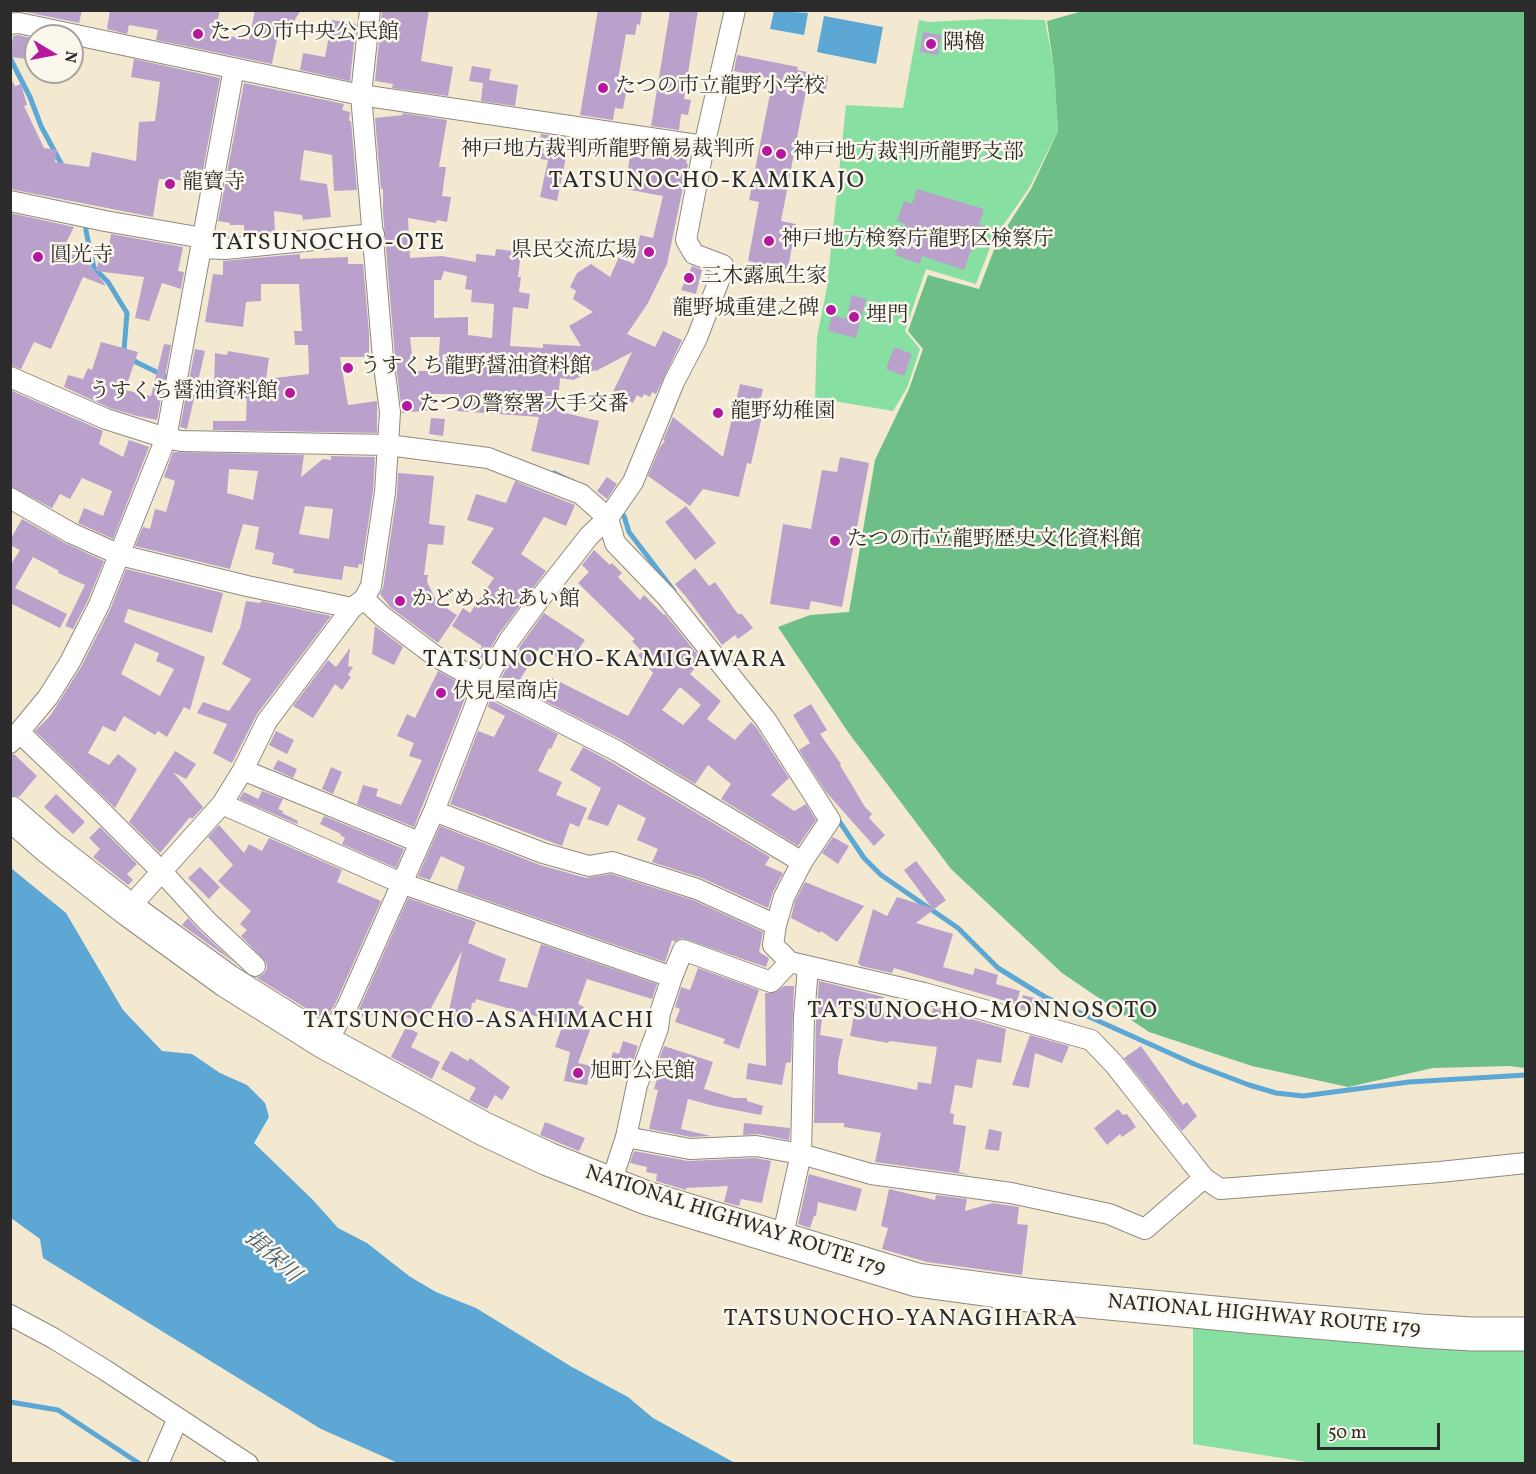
<!DOCTYPE html>
<meta charset="utf-8">
<style>
body{margin:0}
#map{position:relative;width:1536px;height:1474px;overflow:hidden;background:#f3e9d1;font-family:Vollkorn,serif}
canvas{display:block}
.frame{position:absolute;inset:0;border:12px solid #2b2b2b;pointer-events:none}
.north{position:absolute;left:24px;top:24px;width:60px;height:60px;box-sizing:border-box;background:#fbf7ec;border:2px solid #a8a59f;border-radius:50%;rotate:100deg;font-size:16px;font-weight:700;line-height:24px;text-align:center;color:#2b2b2b}
.north::after{content:'';display:block;margin:auto;width:21px;height:27px;background:#b5179e;clip-path:polygon(50% 0,100% 100%,50% 72%,0 100%)}
.scale{position:absolute;left:1317px;top:1423px;width:123px;height:27px;box-sizing:border-box;border:3px solid #2b2b2b;border-top:0;padding-left:8px;font-size:18px;line-height:21px;white-space:nowrap;color:#2b2b2b;-webkit-text-stroke:4px #fbf7ec;paint-order:stroke}
</style>
<div id="map">
<canvas width="1536" height="1474"></canvas>
<div class="frame"></div>
<div class="north">N</div>
<div class="scale">50 m</div>
</div>
<script>
const c = document.querySelector('canvas').getContext('2d');
c.lineJoin = 'round';
function fill(path, color) {
  c.fillStyle = color;
  c.fill(path, 'evenodd');
}
function poly(rows) {
  const path = new Path2D();
  for (const r of rows) {
    path.moveTo(r[0], r[1]);
    for (let i = 2; i < r.length; i += 2) path.lineTo(r[i], r[i + 1]);
  }
  return path;
}
function stroke(path, color, width, dash) {
  c.strokeStyle = color;
  c.lineWidth = width;
  c.lineCap = dash ? 'butt' : 'round';
  c.setLineDash(dash || []);
  c.stroke(path);
}
function label(font, color, halo, rows, align = 'center') {
  c.font = font + ' Vollkorn,"Noto Serif JP",serif';
  c.lineWidth = 5;
  c.setLineDash([]);
  c.textBaseline = 'middle';
  c.strokeStyle = halo;
  c.fillStyle = color;
  for (const [text, x, y, turn = 0] of rows) {
    c.save();
    c.translate(x, y);
    c.rotate((+turn || 0) * Math.PI / 180);
    c.textAlign = isNaN(turn) ? turn : align;
    if (halo) c.strokeText(text, 0, 0);
    c.fillText(text, 0, 0);
    c.restore();
  }
}
const green = poly([
 [989,19,1045,20,1054,69,1058,131,1029,188,993,240,976,284,926,269,905,331,920,349,907,388,893,411,815,398,817,337,827,287,846,105,903,108,919,20,929,22],
 [1193,1327,1525,1346,1525,1463,1313,1463,1193,1444]
]);
const forest = poly([
 [1083,11,1525,11,1525,1068,1509,1066,1433,1068,1348,1087,1252,1066,1149,1032,1062,973,951,869,848,732,778,627,810,615,849,612,875,460,909,389,923,349,908,331,928,275,979,289,997,242,1031,189,1058,131,1054,69,1047,21]
]);
const water = poly([
 [774,11,808,13,804,35,770,29],
 [824,16,883,27,876,64,817,52],
 [11,868,66,913,123,1010,162,1051,192,1054,220,1073,247,1085,265,1103,269,1117,254,1143,313,1200,338,1228,367,1243,409,1276,436,1292,476,1308,572,1367,628,1397,653,1418,735,1463,398,1463,321,1429,43,1258,40,1239,11,1218]
]);
const stream = poly([
 [10,58,30,97,41,126,63,167],
 [86,221,86,231,94,268,108,282,127,313,124,350,136,362,179,383,253,397],
 [554,473,575,483],
 [618,512,624,516,629,532,674,591],
 [835,815,864,858,881,875,958,928,998,968,1045,997,1194,1064,1249,1085,1276,1093,1303,1096,1409,1082,1526,1075],
 [10,1402,58,1410,140,1464]
]);
const building = poly([
 [16,10,82,10,79,23],
 [110,10,220,10,215,33,249,40,255,10,301,10,289,29,280,24,272,64,156,40,158,30,129,25,127,34,107,29],
 [382,10,429,10,421,61,453,67,448,96,392,88,393,84,375,81],
 [598,10,642,10,640,25,637,24,635,35,626,34,617,85,627,87,623,109,615,108,613,120,580,115],
 [670,10,698,10,684,99,691,100,688,115,681,114,679,130,651,126],
 [332,20,356,24,350,81,300,70,303,53,325,57],
 [923,32,941,35,938,55,920,52],
 [18,35,36,39,36,60,10,57,13,36],
 [737,55,798,67,797,70,828,76,826,89,807,86,781,221,796,224,788,269,748,261,759,202,749,200,773,79,734,71],
 [134,59,220,78,201,181,159,179,153,217,10,189,10,77,15,86,21,84,27,105,24,106,44,148,57,150,55,162,89,167,92,152,136,161,139,122,155,121,160,82,131,77],
 [472,66,491,69,489,80,518,85,515,106,481,101,483,83,469,81],
 [244,83,344,104,342,110,350,112,349,121,351,121,357,190,334,191,332,155,304,150,300,180,327,184,331,217,303,220,302,215,274,211,275,232,244,235,244,225,230,225,230,223,218,221],
 [402,113,447,120,439,167,446,167,442,196,451,197,447,222,437,220,436,223,408,218,410,258,442,256,476,262,476,254,495,256,496,249,521,252,518,277,521,277,519,292,530,294,528,309,513,307,510,346,543,348,543,344,581,346,569,326,593,312,573,299,576,291,570,287,577,273,591,264,610,277,619,257,634,264,640,235,653,238,663,196,625,189,630,156,650,159,652,150,688,156,686,163,688,164,667,264,648,303,627,334,655,347,663,331,682,340,656,394,652,392,650,397,644,394,642,398,637,395,633,403,612,394,632,352,596,371,595,370,573,380,560,378,557,411,599,421,589,465,531,451,539,417,457,411,459,394,431,394,433,410,402,413,395,357,383,213,383,189,381,189,375,118,403,115],
 [444,271,467,276,465,289,472,290,471,302,494,304,492,338,468,335,468,317,434,318,434,280,441,280],
 [410,337,440,337,438,371,414,371],
 [541,134,606,144,604,155,571,149,570,152,567,152,557,201,540,197,548,160,540,159,544,142,540,141],
 [917,189,984,209,979,225,985,226,980,241,975,239,964,270,922,256,920,264,895,255,905,224,897,221,904,201,912,204],
 [10,213,74,227,65,245,91,266,106,286,83,277,51,349,34,342,21,369,10,365],
 [111,234,183,247,178,271,184,272,181,289,162,283,149,321,135,318,144,277,96,271,100,256,107,257],
 [300,254,300,259,348,257,348,264,363,264,369,332,369,357,340,357,348,405,377,401,377,433,213,430,213,421,246,421,247,392,214,386,215,353,227,355,228,351,269,358,266,379,309,374,308,345,295,345,294,331,302,331,299,284,261,284,261,301,246,302,243,327,205,322,213,274,223,275,223,261],
 [692,266,702,270,696,294,681,290],
 [852,295,866,299,856,338,828,331,832,315,846,319],
 [101,342,138,352,125,390,151,396,164,344,171,345,157,420,137,416,110,408,64,387,68,375,83,379,88,368,92,370],
 [894,347,912,354,904,376,886,369],
 [195,349,205,351,187,429,180,427],
 [740,384,763,389,757,415,762,416,751,464,747,463,739,497,703,489,690,506,648,476,660,447,665,441,663,440,673,417,723,457],
 [10,390,103,431,99,444,123,457,129,440,149,447,113,539,78,523,84,508,103,516,112,491,82,478,70,499,60,494,52,508,10,486],
 [431,418,445,419,443,436,429,434],
 [173,452,304,455,301,477,323,459,331,460,331,456,375,457,373,491,362,565,359,564,358,568,344,566,342,580,293,573,294,569,272,564,274,553,255,549,259,527,243,524,230,569,135,546,143,527,150,529,155,509,166,512,175,481,164,477],
 [229,469,258,471,253,500,227,493],
 [305,506,333,509,329,539,299,534],
 [840,457,869,463,842,607,811,601,809,610,770,604,783,524,811,529,822,470,837,472],
 [398,473,434,476,429,524,445,526,443,545,428,544,424,575,428,575,427,582,437,602,457,615,438,643,390,607,380,594,383,588,397,494],
 [607,477,617,484,607,499,597,491],
 [515,481,575,505,566,526,544,517,521,554,546,571,498,635,480,667,472,663,482,646,452,626,463,608,470,613,494,578,471,563,494,528,467,520,476,494,506,503],
 [686,506,716,543,695,560,665,522],
 [22,519,65,543,104,561,88,600,73,629,65,626,85,585,58,573,59,571,33,557,15,588,67,614,60,628,10,603,10,566,20,550,10,545,10,540],
 [594,550,610,565,612,563,622,573,618,577,640,600,644,595,664,615,665,614,702,660,690,674,721,701,707,719,735,740,751,722,756,727,789,778,771,795,794,811,806,804,816,820,798,846,721,799,731,784,708,765,695,784,622,740,541,699,552,678,628,716,653,673,638,655,642,652,632,641,635,639,578,583,589,572,582,565],
 [680,687,701,705,683,725,662,710],
 [695,568,709,586,715,582,738,614,742,614,753,628,738,639,735,635,722,645,687,598,675,584],
 [126,569,223,593,212,633,128,609,124,622,205,657,190,710,184,707,167,737,158,731,155,735,124,716,115,732,103,726,88,753,109,765,118,754,137,769,115,808,35,731,50,716,81,667,110,610],
 [135,643,159,653,156,661,174,669,160,696,121,674],
 [246,601,260,603,261,601,331,616,257,714,232,763,213,753,227,724,197,713,203,702,229,711,251,679,222,664,240,628],
 [544,613,585,640,568,664,540,647,516,686,501,678,518,649],
 [375,626,403,647,394,665,372,654],
 [350,648,348,666,353,667,348,675,351,677,342,690,335,684,313,718,293,706,328,660,336,667],
 [438,671,469,688,414,827,357,804,363,785,378,789,376,796,401,805,422,760,409,756,414,743,397,736,407,714,415,718],
 [490,700,558,734,551,749,549,748,538,771,562,782,556,795,587,808,579,827,570,823,562,846,450,804,478,731,494,737,505,716,488,707],
 [811,704,827,730,820,734,841,764,840,765,865,807,872,814,869,818,885,835,874,846,826,792,799,750,810,743,793,715],
 [276,731,294,740,287,754,269,745],
 [583,747,611,762,770,857,765,865,783,873,773,892,768,908,702,878,652,862,658,849,637,840,646,818,618,804,608,826,587,819,601,788,570,770],
 [175,751,196,764,186,779,173,772,203,807,192,819,190,817,160,853,129,822],
 [14,754,37,776,19,797,10,795,10,755],
 [278,760,297,769,293,778,273,769],
 [331,767,342,772,333,794,322,789],
 [262,791,283,799,278,809,283,811,282,813,298,821,297,824,239,799,244,792,258,799],
 [56,794,85,822,73,834,44,807],
 [324,816,404,849,396,868,342,844,345,838,340,835,341,834,320,824],
 [219,825,244,853,249,844,262,851,269,838,342,870,337,882,381,901,336,1002,325,1020,257,978,264,974,267,968,266,962,241,936,247,930,240,924,251,911,218,881,233,865,208,837],
 [440,826,540,865,586,878,611,874,693,900,763,932,759,952,769,958,766,967,682,938,675,942,672,940,665,962,457,890,465,867,441,856,430,880,418,876],
 [100,827,137,864,127,874,133,880,128,885,93,857,100,849,89,838],
 [833,837,849,846,838,864,822,853],
 [916,861,946,900,916,923,953,934,943,967,973,975,975,968,998,975,996,984,1020,991,1016,1004,894,968,892,973,861,966,858,963,873,909,887,916,897,897,932,908,904,870],
 [200,867,220,887,209,899,188,878],
 [805,882,864,906,837,942,821,931,820,933,791,918,795,901],
 [408,898,476,922,468,943,506,959,499,981,527,988,541,944,657,984,652,999,587,979,578,1004,584,1007,579,1022,591,1027,578,1063,591,1066,587,1085,564,1081,570,1052,555,1047,563,1024,476,999,475,1003,472,1003,468,1028,446,1024,462,951,424,1021,373,1011,369,1020,357,1014],
 [188,918,199,930,235,963,182,925],
 [698,968,759,990,739,1049,723,1043,725,1039,675,1022,680,1009,675,1007,681,987,690,990],
 [819,981,884,997,880,1013,931,1020,933,1008,1006,1029,1001,1063,977,1059,972,1088,955,1085,950,1113,954,1114,953,1124,966,1126,959,1172,970,1175,875,1162,881,1133,844,1127,844,1123,814,1123,816,1018],
 [824,1005,855,1010,850,1036,888,1043,889,1041,937,1047,931,1084,918,1082,917,1090,838,1074,838,1062,843,1039,820,1035],
 [784,986,794,986,791,1062,786,1063,782,1085,746,1079,748,1063,766,1066,765,993,774,993],
 [1023,995,1045,1001,1041,1014,1020,1008],
 [406,1027,418,1033,411,1047,440,1062,432,1079,391,1057],
 [1030,1035,1069,1046,1062,1063,1035,1053,1029,1088,1012,1085],
 [623,1041,638,1046,634,1059,628,1058,623,1074,608,1070,613,1052,619,1054],
 [664,1046,713,1062,704,1089,734,1098,747,1098,747,1101,763,1106,761,1115,714,1106,688,1099,681,1129,711,1136,691,1137,649,1129,658,1090,654,1089,662,1061,659,1060],
 [1141,1046,1183,1105,1187,1102,1197,1116,1182,1131,1124,1058],
 [451,1051,468,1061,470,1058,510,1087,502,1100,495,1095,487,1109,469,1100,476,1088,441,1069],
 [1118,1109,1123,1115,1127,1114,1136,1127,1122,1137,1120,1134,1107,1145,1094,1128],
 [545,1122,585,1138,579,1151,540,1135],
 [744,1123,790,1128,789,1140,758,1134,743,1135],
 [989,1129,1002,1132,999,1151,985,1149],
 [634,1151,688,1161,755,1158,771,1161,762,1203,741,1199,739,1206,724,1202,728,1186,686,1188,686,1190,656,1181,657,1174,646,1172,647,1167,630,1163],
 [809,1174,862,1189,856,1211,818,1202,816,1216,814,1216,810,1228,798,1224],
 [889,1189,935,1200,936,1195,967,1199,965,1211,993,1203,1019,1207,1017,1224,1028,1225,1022,1275,927,1262,882,1249,888,1228,881,1226]
]);
const street = poly([
 [10,24,19,23,361,95,704,146],
 [10,201,105,221,203,238],
 [201,248,225,249,374,234],
 [10,377,106,419,166,438,181,441,388,445,488,458,581,494,608,518,615,543,666,596,766,720,830,820,802,862,784,897,776,925,773,945,790,962,924,993,1091,1040,1114,1064,1204,1178,1220,1189,1440,1172,1526,1163],
 [10,498,71,533,120,555,247,586,352,608],
 [364,599,382,616,435,656,484,683,617,751,802,862],
 [20,733,91,801,162,872,207,921,255,966],
 [10,743,48,697,70,662,99,605,166,438,234,68],
 [243,770,419,842],
 [222,804,401,883,672,977,683,950,771,982,790,962],
 [434,811,543,853,589,866,612,862,697,889,776,925],
 [128,909,222,804,243,770,267,721,352,608,364,599,371,586,385,492,390,412,383,358,361,95,370,10],
 [326,1043,347,1007,434,811,484,683,508,642,538,601,589,536,608,518,633,482,674,382,697,338,721,275,723,265,694,254,686,240,704,146,735,10],
 [626,1137,690,1149,756,1146,801,1154,871,1174,1011,1193,1109,1214,1145,1229,1204,1178],
 [611,1183,626,1137,637,1085,658,1028,660,1013,672,977],
 [782,1239,801,1154,804,1017,808,967],
 [10,1315,53,1338,105,1370,248,1464],
 [158,1464,178,1418]
]);
const highway = poly([
 [10,813,49,847,128,909,227,981,326,1043,484,1129,548,1159,647,1198,917,1280,1035,1296,1257,1317,1422,1331,1472,1334,1526,1334]
]);
const markers = [
 [198,34,6,"#b5179e"],
 [931,44,6,"#b5179e"],
 [603,88,6,"#b5179e"],
 [767,151,6,"#b5179e"],
 [781,154,6,"#b5179e"],
 [170,184,6,"#b5179e"],
 [769,241,6,"#b5179e"],
 [649,252,6,"#b5179e"],
 [38,257,6,"#b5179e"],
 [689,278,6,"#b5179e"],
 [831,310,6,"#b5179e"],
 [854,317,6,"#b5179e"],
 [348,368,6,"#b5179e"],
 [290,393,6,"#b5179e"],
 [407,406,6,"#b5179e"],
 [718,413,6,"#b5179e"],
 [835,541,6,"#b5179e"],
 [400,601,6,"#b5179e"],
 [441,693,6,"#b5179e"],
 [578,1073,6,"#b5179e"]
];
const poiNames = [
 ["たつの市中央公民館",210,34],
 ["隅櫓",943,44],
 ["たつの市立龍野小学校",615,88],
 ["神戸地方裁判所龍野簡易裁判所",755,151,"right"],
 ["神戸地方裁判所龍野支部",793,154],
 ["龍寶寺",182,184],
 ["神戸地方検察庁龍野区検察庁",781,241],
 ["県民交流広場",637,252,"right"],
 ["圓光寺",50,257],
 ["三木露風生家",701,278],
 ["龍野城重建之碑",819,310,"right"],
 ["埋門",866,317],
 ["うすくち龍野醤油資料館",360,368],
 ["うすくち醤油資料館",278,393,"right"],
 ["たつの警察署大手交番",419,406],
 ["龍野幼稚園",730,413],
 ["たつの市立龍野歴史文化資料館",847,541],
 ["かどめふれあい館",412,601],
 ["伏見屋商店",453,693],
 ["旭町公民館",590,1073]
];
const streetNames = [
 ["NATIONAL HIGHWAY ROUTE 179",735,1222,18],
 ["NATIONAL HIGHWAY ROUTE 179",1264,1317,5]
];
const waterNames = [
 ["揖保川",271,1258,42]
];
const quarterNames = [
 ["TATSUNOCHO-KAMIKAJO",707,183],
 ["TATSUNOCHO-OTE",329,245],
 ["TATSUNOCHO-KAMIGAWARA",605,662],
 ["TATSUNOCHO-MONNOSOTO",983,1013],
 ["TATSUNOCHO-ASAHIMACHI",479,1023],
 ["TATSUNOCHO-YANAGIHARA",901,1321]
];
fill(green, '#88dfa2');
fill(forest, '#6ebe88');
fill(water, '#5da7d5');
stroke(stream, '#5da7d5', 5);
fill(building, '#baa1cb');
stroke(street, '#8f8a7e', 22);
stroke(highway, '#8f8a7e', 35);
stroke(street, '#fff', 20);
stroke(highway, '#fff', 33);
for (const [x, y, r, color] of markers) {
  const dot = new Path2D();
  dot.arc(x, y, r, 0, 2 * Math.PI);
  c.fillStyle = color;
  c.fill(dot);
  stroke(dot, '#fbf7ec', 2);
}
label('21px', '#2b2b2b', '#fbf7ec', poiNames, 'left');
label('21px', '#2b2b2b', '#fbf7ec', streetNames);
label('italic 22px', '#3f5d6f', '#fbf7ec', waterNames);
c.letterSpacing = '1.5px';
label('24px', '#2b2b2b', '#fbf7ec', quarterNames);
c.letterSpacing = '0px';
</script>
